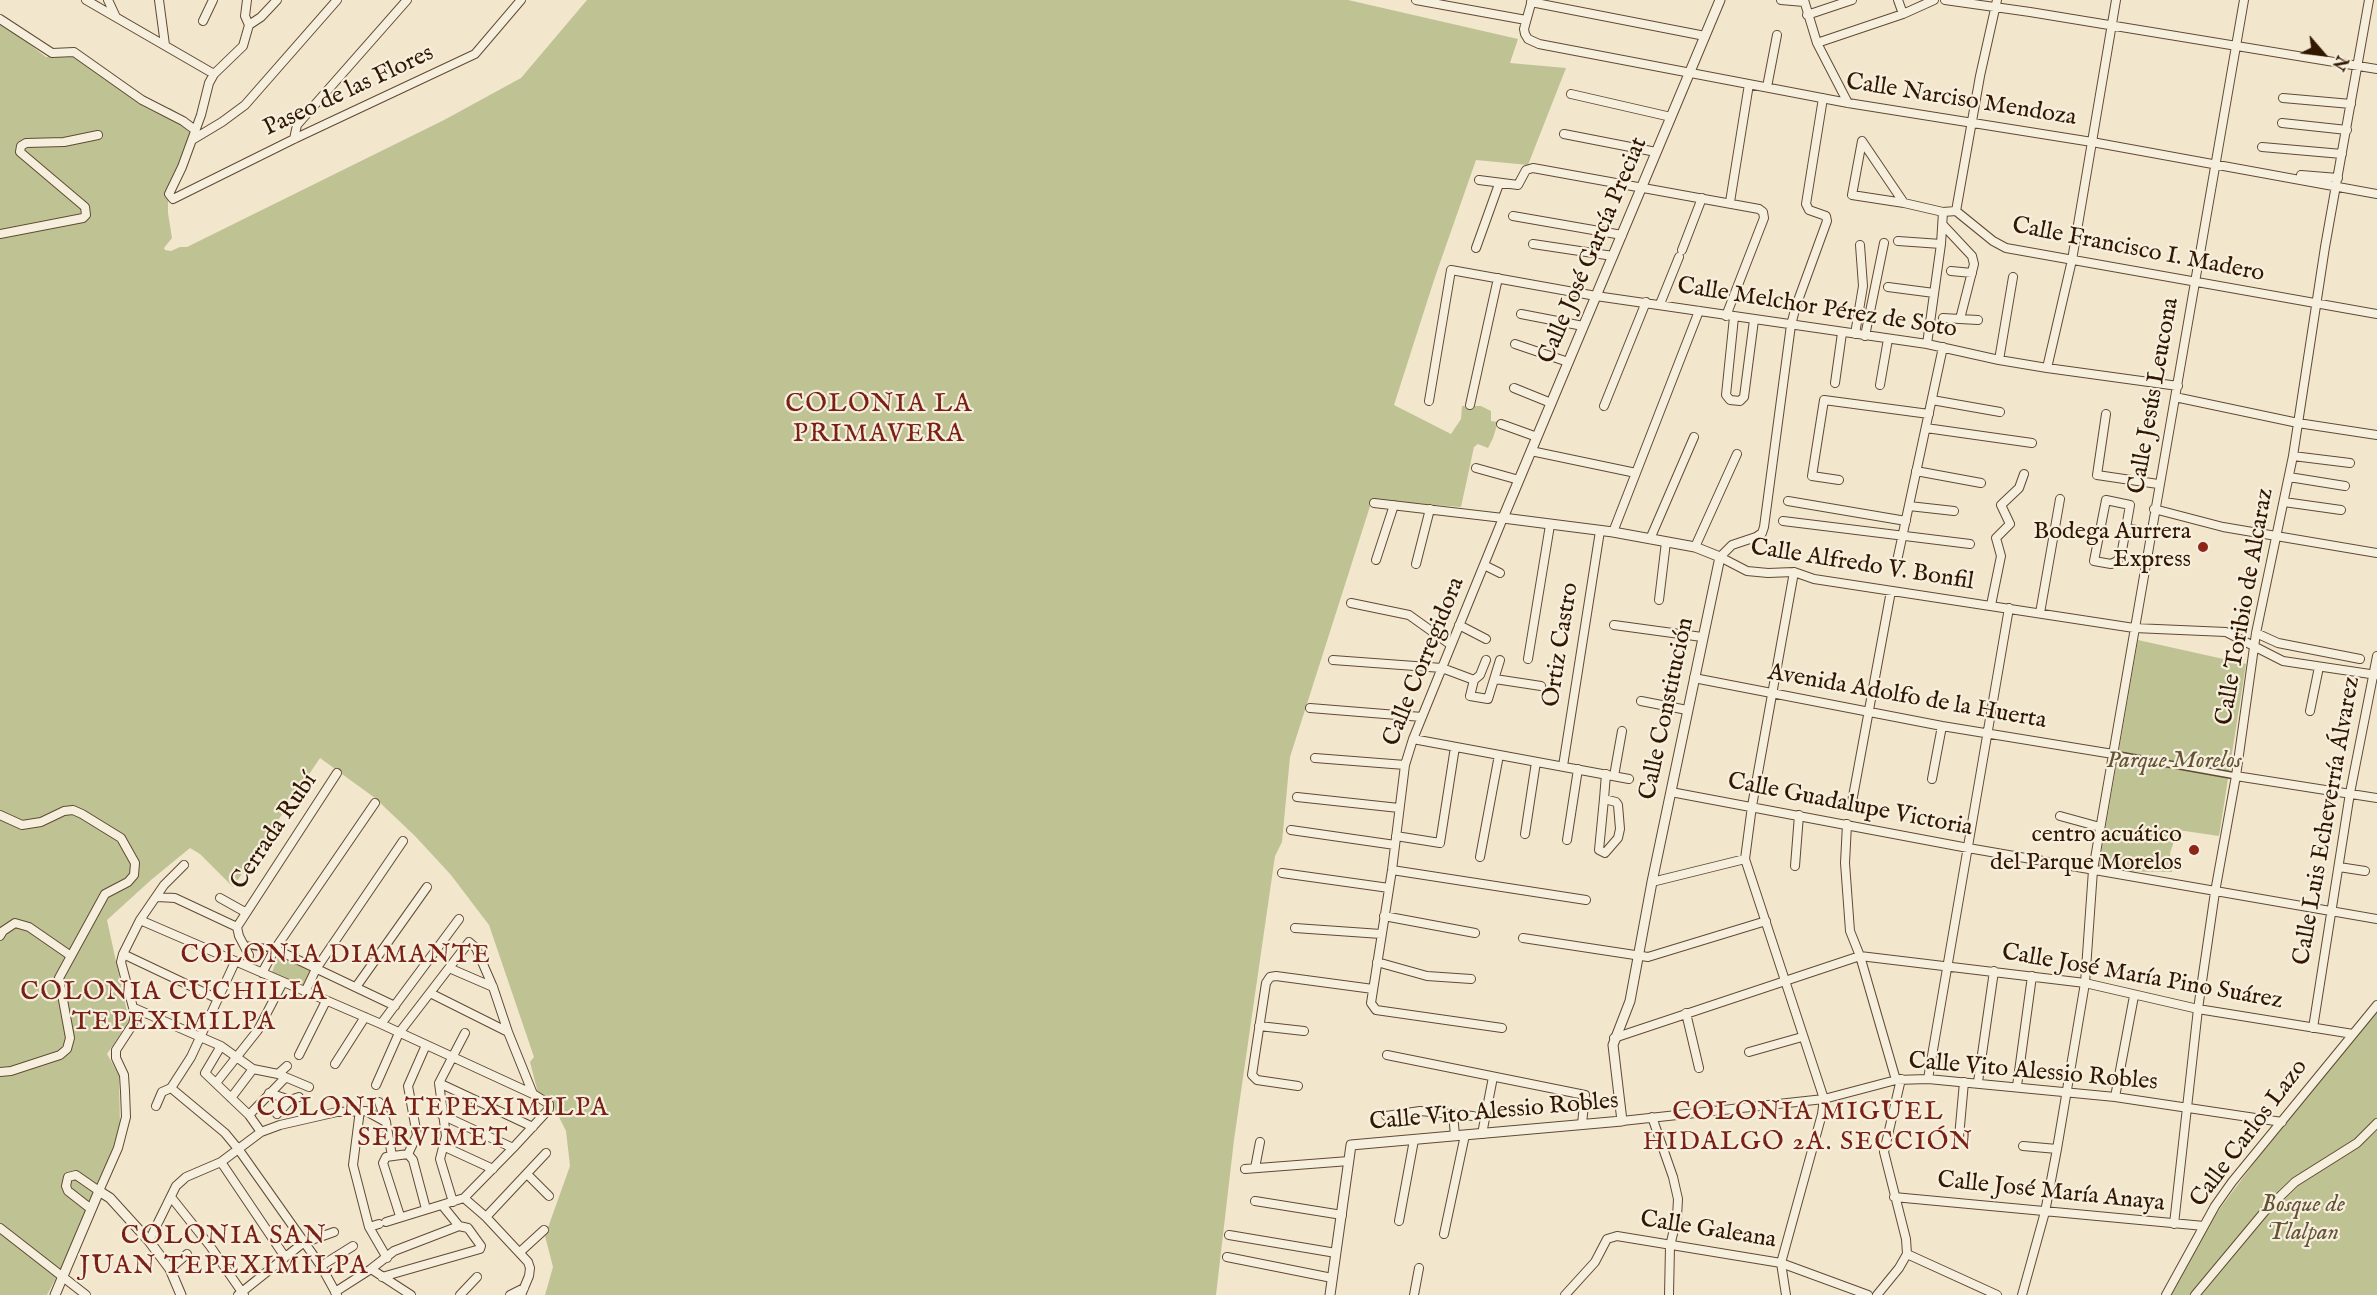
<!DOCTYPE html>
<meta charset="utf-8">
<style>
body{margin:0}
#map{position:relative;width:2377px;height:1295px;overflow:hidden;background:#f2e6cd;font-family:"IM FELL English",serif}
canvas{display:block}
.north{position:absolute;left:2293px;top:24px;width:60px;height:60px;-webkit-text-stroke:4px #f7efde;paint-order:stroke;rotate:118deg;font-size:16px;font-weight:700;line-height:24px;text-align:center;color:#311600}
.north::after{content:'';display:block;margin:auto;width:21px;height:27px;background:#311600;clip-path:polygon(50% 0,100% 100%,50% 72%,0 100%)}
</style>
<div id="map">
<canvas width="2377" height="1295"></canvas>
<div class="north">N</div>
</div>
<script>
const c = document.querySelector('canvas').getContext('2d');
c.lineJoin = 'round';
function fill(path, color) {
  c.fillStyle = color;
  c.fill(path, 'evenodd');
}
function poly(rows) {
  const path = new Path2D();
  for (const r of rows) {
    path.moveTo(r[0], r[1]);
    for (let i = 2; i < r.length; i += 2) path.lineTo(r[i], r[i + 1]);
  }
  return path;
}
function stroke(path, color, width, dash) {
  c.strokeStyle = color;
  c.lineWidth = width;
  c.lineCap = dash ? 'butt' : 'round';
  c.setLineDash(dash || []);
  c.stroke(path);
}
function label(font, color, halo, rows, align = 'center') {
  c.font = font + ' "IM FELL English",serif';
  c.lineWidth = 4.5;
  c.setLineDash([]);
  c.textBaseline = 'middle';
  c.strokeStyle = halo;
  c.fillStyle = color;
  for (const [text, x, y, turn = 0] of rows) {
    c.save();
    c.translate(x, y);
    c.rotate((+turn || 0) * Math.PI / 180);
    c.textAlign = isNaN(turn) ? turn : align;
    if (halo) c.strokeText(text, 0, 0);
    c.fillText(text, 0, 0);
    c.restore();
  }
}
const green = poly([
 [587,0,1348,0,1518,39,1510,63,1566,68,1528,165,1476,160,1435,277,1394,405,1451,434,1461,419,1462,406,1481,406,1491,411,1491,421,1498,422,1493,438,1488,448,1478,444,1474,447,1461,507,1372,500,1290,757,1282,842,1275,856,1234,1140,1216,1295,545,1295,553,1267,545,1236,570,1166,566,1131,554,1107,538,1093,530,1062,534,1057,489,925,451,875,415,836,375,798,320,758,233,887,200,854,190,848,151,880,107,920,129,1021,107,1054,119,1075,120,1126,115,1143,61,1269,47,1295,0,1295,0,21,46,57,75,55,144,107,167,118,163,112,170,108,178,113,185,124,181,125,191,134,187,165,182,171,168,196,168,213,172,238,164,248,165,250,171,251,180,247,187,247,444,120,521,78],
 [2138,640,2246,664,2219,836,2178,830,2170,853,2172,872,2098,871],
 [279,954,311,968,304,985,272,972],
 [2377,1009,2377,1295,2169,1295,2215,1215,2287,1119]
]);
const pedestrian = poly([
 [2113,754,2236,776],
 [245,945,275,949]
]);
const minor = poly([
 [86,0,214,74],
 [108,0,115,15],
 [159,0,165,45],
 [247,0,245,16,249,25],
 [277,0,261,17,249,25,243,46,214,74,209,83,201,115,182,167,169,194,173,199,294,139,475,54,521,0],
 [1416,0,1526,20],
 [1532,0,1524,29,1525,34,1528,39,1539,44,1848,103,2092,142,2377,194],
 [1781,0,1804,2],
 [1804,0,1817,43,1848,103],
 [1898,0,1903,14],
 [1945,0,2030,12,2377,69],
 [1531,2,1705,36],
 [1807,15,1852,0],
 [0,19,52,53,74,52,142,100,183,121,195,130],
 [203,21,213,0],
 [1817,43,1903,14,1934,0],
 [1767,87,1777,35],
 [1571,94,1671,117],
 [1823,98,1806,204,1809,210,1826,216,1827,221,1796,306,1791,325,1764,527,1762,533,1756,537,1732,545,1720,557,1747,571,1768,573,1794,572,1814,579,2134,628,2226,632,2283,661,2377,675],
 [2283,98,2351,104],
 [2282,123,2347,130],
 [1564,134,1656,152],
 [294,139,297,125,407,0],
 [192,140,222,122,245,105,337,0],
 [2262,147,2342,154],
 [2301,175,2338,178],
 [1479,180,1518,185,1526,170,1533,168,1759,209,1763,212,1764,218,1726,316],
 [1730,202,1749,84],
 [1904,203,1862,141,1852,195,1904,203,1943,212,1956,211,1993,241,2006,248,2377,314],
 [1956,211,1980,76,1997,0],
 [1513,216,1622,235],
 [0,234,83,218,86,215,85,207,20,152,21,146,26,143,64,142,98,135],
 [1898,241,1941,244],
 [1533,244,1613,256],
 [1476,248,1499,184],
 [1682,250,1702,198],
 [1951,271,1972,273],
 [1888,287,1934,293],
 [1660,304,1679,257],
 [1521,314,1583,326],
 [1734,317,1726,395,1730,400,1740,401,1744,397,1754,320],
 [1943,318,1960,319,1974,264,1972,256,1943,225],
 [1960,319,1978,320],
 [1855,334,1863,286,1860,245],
 [1865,336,1884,243],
 [1515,344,1568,362],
 [1927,344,1941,244,1943,212],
 [1999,360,2013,277],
 [2047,368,2072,260,2116,0],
 [1835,383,1842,333],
 [1880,385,1888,339],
 [1514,388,1551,403],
 [2175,397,2298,423,2377,435],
 [1932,400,2000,412],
 [1429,401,1451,270,1596,296,1927,344,1999,360,2047,368,2178,386],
 [1470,405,1498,278],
 [1604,406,1646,302],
 [2106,414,2097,475,2158,484],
 [1501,424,1537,437],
 [1926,428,2032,443],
 [1531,451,1636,473],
 [2293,456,2350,463],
 [1476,468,1519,480],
 [1916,471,1981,483],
 [2289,477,2345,486],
 [1839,480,1812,476,1824,400,1929,414],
 [1788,501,1906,521],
 [2284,502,2341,510],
 [1374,503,1503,518,1413,739,1405,765,1392,870,1371,1003,1376,1010,1502,1028],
 [1909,506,1954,511],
 [2154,509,2223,527,2377,553],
 [1783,521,1970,544],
 [2126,528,2130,505,2106,500,2094,561,2111,564,2117,561,2121,556,2126,528,2150,533],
 [1613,532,1699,311],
 [1650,539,1694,437],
 [1695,547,1737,454],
 [1376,560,1394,505],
 [1897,561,1943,347],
 [1416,564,1430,509],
 [1484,565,1500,573],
 [1659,600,1666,542],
 [1351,603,1409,615,1451,645],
 [1991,605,2001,556,1996,538,2010,524,2001,505,2019,488,2024,474],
 [2040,613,2060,499],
 [1459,625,1486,639],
 [1614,625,1702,637],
 [2256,633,2278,643,2360,659],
 [1528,659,1550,525],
 [1333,660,1442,668,1474,680,1470,696,1488,699,1500,660],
 [1694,678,1942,726,2113,754],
 [1495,679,1541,686],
 [1474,680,1480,675,1486,660],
 [1641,701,1687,710],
 [1310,708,1422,717],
 [2310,711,2319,667],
 [1413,739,1629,779],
 [1315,758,1405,765],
 [1563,766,1600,531],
 [1614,776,1622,731],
 [2236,776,2377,798],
 [1932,779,1942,726],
 [1671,792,1968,848,2377,919],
 [1297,797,1399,808],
 [1604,799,1616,802,1618,805,1620,829,1618,838,1605,853,1599,850,1604,799,1606,774],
 [1852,802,1891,591],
 [0,815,22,825,41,822,64,811,73,810,82,814,121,838,135,863,134,875,128,882,105,894,59,978,70,1038,67,1049,60,1055,11,1071,0,1072],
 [2060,816,2100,827],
 [1847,824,1845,863,1850,931,1860,956,1896,1080],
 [1291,830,1395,845],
 [1525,834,1536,762],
 [1396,836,1440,843,1455,747],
 [1567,840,1578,769],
 [1480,857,1499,755],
 [1795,866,1799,815],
 [2339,867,2365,871],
 [1392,870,1586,900],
 [1282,873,1389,888],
 [1652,882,1745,859],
 [158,897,175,898,237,927],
 [220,898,245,912],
 [1384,916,1475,933],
 [140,920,381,1024,533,1094,549,1104,549,1109,513,1148,464,1198,386,1222],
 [1295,928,1381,934],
 [0,936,3,931,15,923,29,927,71,956],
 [1523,938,1648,957,1766,921],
 [275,949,395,1006],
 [123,954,218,999],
 [1377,962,1427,976,1471,979],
 [247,966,249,955,239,936,237,927,337,773],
 [449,968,493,987],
 [262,973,275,949,375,803],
 [356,987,427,887],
 [305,992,316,969,403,841],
 [430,993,508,1032],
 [134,1008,221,1046,253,1069,278,1074,309,1087],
 [1686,1013,1699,1068],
 [381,1024,459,919],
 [1259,1026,1304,1031],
 [2313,1028,2350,793,2377,656],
 [1614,1038,1860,956,2085,983,2198,1009,2353,1034],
 [221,1046,205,1073,249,1115,261,1132],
 [1749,1052,1802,1037],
 [299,1055,326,1001],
 [1387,1055,1585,1095,1582,1124],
 [335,1064,365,1017],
 [278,1074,287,1066],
 [1928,1079,2009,608],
 [1978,1082,1994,971],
 [216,1083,258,1030,283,982],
 [439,1083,533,1127],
 [376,1085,399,1033,469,942,476,948,493,987,508,1032,533,1094],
 [1298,1086,1257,1080,1252,1075,1266,983,1270,977,1276,976,1373,989],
 [2017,1086,2032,976],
 [171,1088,225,1133,239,1150,321,1266,337,1295],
 [269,1093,290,1100],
 [2115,1097,2134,996],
 [231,1098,253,1069],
 [379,1102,386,1122,392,1156],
 [156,1106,162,1092,171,1088,191,1057,235,962],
 [360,1110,353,1165,369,1227,387,1258],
 [1453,1113,1455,1136],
 [277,1114,290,1100,299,1097],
 [249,1115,285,1078],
 [442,1115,513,1148],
 [1386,1116,1420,1111,1473,1116],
 [1652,1117,1673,1177,1678,1199,1677,1217,1670,1246,1669,1295],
 [1622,1121,1824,1099,1896,1080,1928,1079,2115,1097,2282,1122],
 [1482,1134,1493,1077],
 [1959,1137,1964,1082],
 [443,1146,493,1169],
 [2023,1146,2057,1149],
 [408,1154,417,1135,408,1086,426,1045],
 [408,1154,413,1160,426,1209],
 [221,1162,285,1257],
 [1255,1168,1260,1142],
 [1245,1169,1349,1161],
 [527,1174,549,1196],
 [171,1197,210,1246,244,1295],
 [1894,1197,2204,1226],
 [464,1198,486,1217,528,1262,530,1268,529,1276,521,1295],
 [1255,1201,1342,1215],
 [453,1202,440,1159,446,1136,439,1083,465,1033],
 [91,1209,68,1191,66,1186,68,1177,76,1175,99,1191,118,1148,126,1117,125,1091,124,1075,116,1058,116,1050,133,1024,135,1015,121,962,123,954,140,920,164,885,184,865],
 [400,1216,383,1163,386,1157,408,1154],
 [486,1217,546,1153],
 [1399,1221,1414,1140],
 [2174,1224,2198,1009,2215,892,2236,776,2256,633,2293,456,2325,247,2369,0],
 [369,1227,379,1224],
 [0,1228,86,1295],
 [1444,1234,1465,1135],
 [1229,1235,1336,1253],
 [149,1241,176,1186,186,1177,221,1162,261,1132,280,1125,337,1112,366,1111,386,1122],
 [520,1252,544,1230],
 [1907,1254,1997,1295],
 [1227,1257,1332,1278],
 [321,1266,353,1246],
 [170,1269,187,1254],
 [371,1269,411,1295],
 [382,1277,480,1249,481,1246,468,1228,459,1226,442,1205],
 [335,1292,371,1269,394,1251,459,1226],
 [238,1295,303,1243,334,1232],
 [460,1295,477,1277],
 [510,1295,524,1288],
 [1414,1295,1419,1268],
 [1565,1295,1595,1262,1607,1239,1617,1236,1781,1263,1868,1295],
 [1786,1295,1781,1263,1822,1114,1824,1099,1745,859,1752,806,1794,572],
 [1877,1295,1899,1268,1907,1254,1906,1239,1884,1152,1901,1079],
 [2022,1295,2045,1212,2057,1149,2085,983,2093,870,2244,0],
 [2166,1295,2215,1206,2232,1182,2377,1005],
 [2195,1295,2265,1211,2295,1182,2357,1143,2377,1123]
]);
const tertiary = poly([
 [55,1295,99,1191,110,1198,149,1241,170,1269,181,1295],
 [1330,1295,1351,1145,1622,1121,1613,1045,1630,1001,1652,882,1720,557,1695,547,1613,532,1503,518,1720,0]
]);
const markers = [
 [2203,547,6,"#8f2418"],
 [2194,850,6,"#8f2418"]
];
const streetNames = [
 ["Paseo de las Flores",349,92,-25],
 ["Calle Narciso Mendoza",1961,101,9],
 ["Calle José García Preciat",1594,251,-67],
 ["Calle Francisco I. Madero",2138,251,11],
 ["Calle Melchor Pérez de Soto",1817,309,9],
 ["Calle Jesús Leucona",2155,396,-80],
 ["Calle Alfredo V. Bonfil",1862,566,9],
 ["Calle Toribio de Alcaraz",2246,607,-80],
 ["Ortiz Castro",1562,645,-81],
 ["Calle Corregidora",1425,662,-68],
 ["Avenida Adolfo de la Huerta",1907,698,10],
 ["Calle Constitución",1668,709,-78],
 ["Calle Guadalupe Victoria",1850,806,11],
 ["Calle Luis Echeverría Álvarez",2328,821,-80],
 ["Cerrada Rubí",275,832,-56],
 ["Calle José María Pino Suárez",2142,978,10],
 ["Calle Vito Alessio Robles",2033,1073,5],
 ["Calle Vito Alessio Robles",1494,1113,-5],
 ["Calle Carlos Lazo",2250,1134,-53],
 ["Calle José María Anaya",2051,1193,6],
 ["Calle Galeana",1708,1231,9]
];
const poiNames = [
 ["Bodega Aurrera",2191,533],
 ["Express",2191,561],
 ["centro acuático",2182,836],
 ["del Parque Morelos",2182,864]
];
const parkNames = [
 ["Parque Morelos",2174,762],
 ["Bosque de",2303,1206],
 ["Tlalpan",2303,1234]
];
const neighbourhoodNames = [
 ["COLONIA LA",879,406],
 ["PRIMAVERA",879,436],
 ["COLONIA DIAMANTE",336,957],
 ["COLONIA CUCHILLA",174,994],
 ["TEPEXIMILPA",174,1024],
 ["COLONIA TEPEXIMILPA",433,1110],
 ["SERVIMET",433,1140],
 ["COLONIA MIGUEL",1808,1114],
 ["HIDALGO 2A. SECCIÓN",1808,1144],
 ["COLONIA SAN",224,1238],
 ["JUAN TEPEXIMILPA",224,1268]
];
fill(green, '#bfc394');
stroke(pedestrian, '#614a33', 8);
stroke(minor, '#614a33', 10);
stroke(tertiary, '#614a33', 11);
stroke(pedestrian, '#f7efde', 5);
stroke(minor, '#f7efde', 8);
stroke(tertiary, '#f7efde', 9);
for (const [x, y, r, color] of markers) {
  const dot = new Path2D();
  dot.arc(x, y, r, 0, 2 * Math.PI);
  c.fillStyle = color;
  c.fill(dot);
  stroke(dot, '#f7efde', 2);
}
label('24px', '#311600', '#f7efde', streetNames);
label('24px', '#311600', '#f7efde', poiNames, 'right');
label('italic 24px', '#635334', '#f7efde', parkNames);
c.letterSpacing = '1.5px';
label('26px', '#7a1f14', '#f7efde', neighbourhoodNames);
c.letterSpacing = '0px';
</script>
